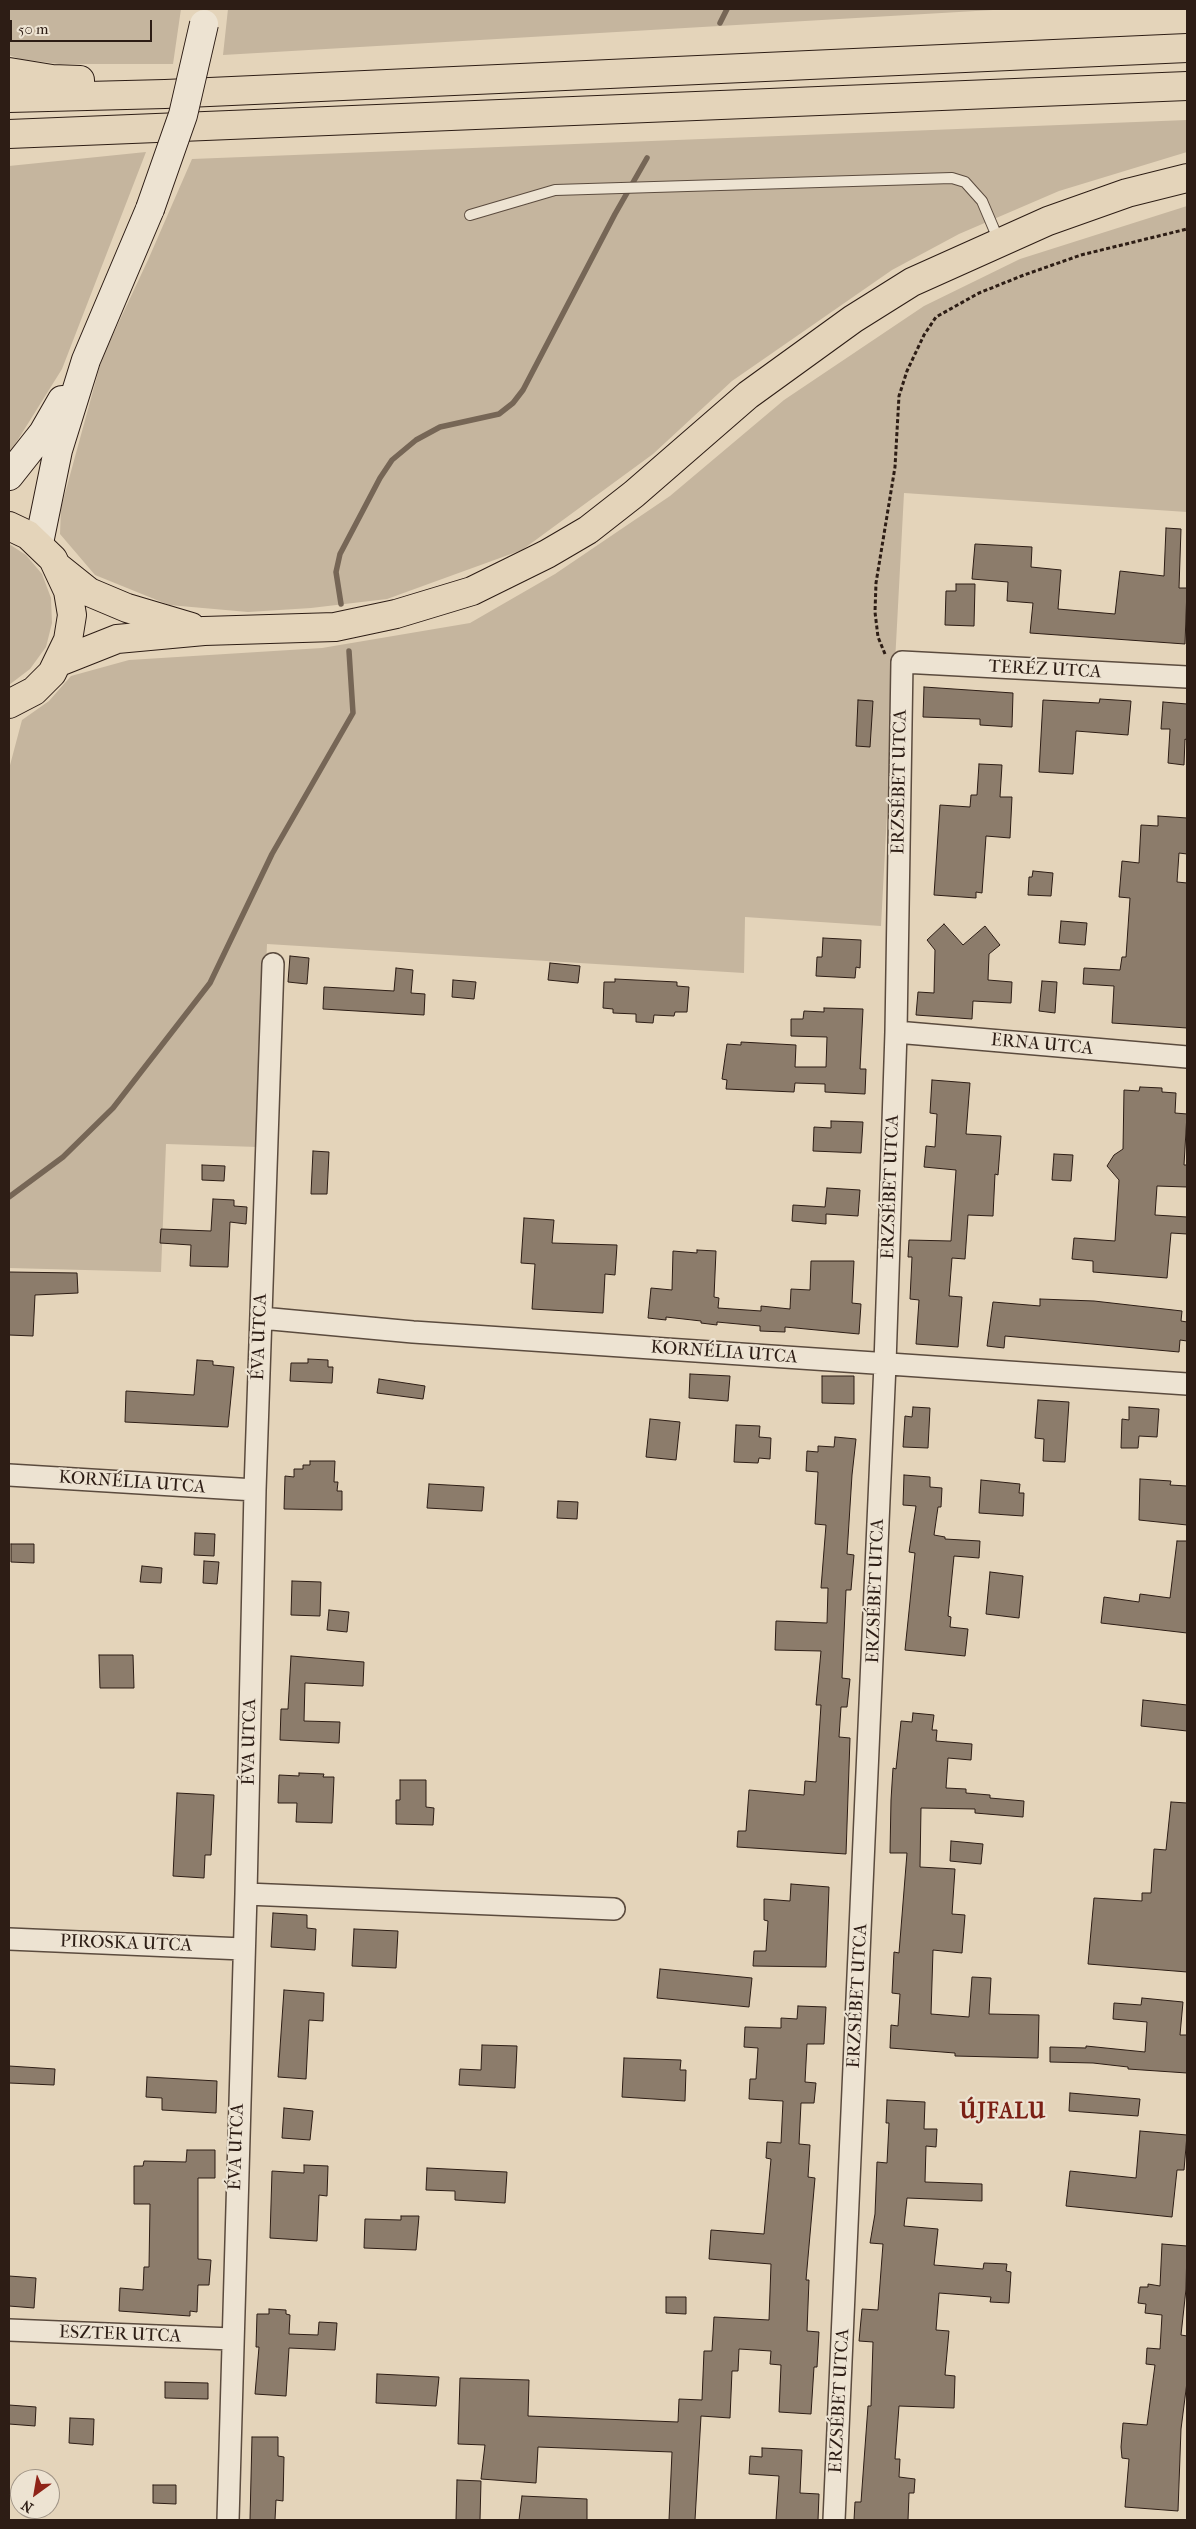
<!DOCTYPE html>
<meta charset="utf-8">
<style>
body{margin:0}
#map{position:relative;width:1196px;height:2529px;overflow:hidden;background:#e4d4ba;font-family:"IM FELL French Canon",serif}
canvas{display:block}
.frame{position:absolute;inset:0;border:10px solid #2d1d15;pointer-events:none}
.north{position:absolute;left:10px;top:2469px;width:50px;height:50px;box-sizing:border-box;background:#ede3d2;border:1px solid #a09486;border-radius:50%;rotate:212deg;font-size:14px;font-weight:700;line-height:20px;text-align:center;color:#2d1d15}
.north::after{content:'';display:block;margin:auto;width:18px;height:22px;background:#8f2418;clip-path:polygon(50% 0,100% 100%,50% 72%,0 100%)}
.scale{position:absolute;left:10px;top:20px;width:142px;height:22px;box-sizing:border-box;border:2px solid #2d1d15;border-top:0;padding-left:6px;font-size:15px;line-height:18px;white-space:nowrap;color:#2d1d15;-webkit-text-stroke:4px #ede3d2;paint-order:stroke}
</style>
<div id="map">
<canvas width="1196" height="2529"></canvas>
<div class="frame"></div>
<div class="north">N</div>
<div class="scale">50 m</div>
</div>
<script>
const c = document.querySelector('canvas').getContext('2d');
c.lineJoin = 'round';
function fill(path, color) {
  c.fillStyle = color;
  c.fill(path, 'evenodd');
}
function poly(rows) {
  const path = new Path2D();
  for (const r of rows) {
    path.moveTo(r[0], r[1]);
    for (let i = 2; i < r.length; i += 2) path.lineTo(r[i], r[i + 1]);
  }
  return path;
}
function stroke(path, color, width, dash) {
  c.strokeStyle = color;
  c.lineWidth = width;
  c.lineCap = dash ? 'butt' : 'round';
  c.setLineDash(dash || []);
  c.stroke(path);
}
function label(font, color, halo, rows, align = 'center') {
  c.font = font + ' "IM FELL French Canon",serif';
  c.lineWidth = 4.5;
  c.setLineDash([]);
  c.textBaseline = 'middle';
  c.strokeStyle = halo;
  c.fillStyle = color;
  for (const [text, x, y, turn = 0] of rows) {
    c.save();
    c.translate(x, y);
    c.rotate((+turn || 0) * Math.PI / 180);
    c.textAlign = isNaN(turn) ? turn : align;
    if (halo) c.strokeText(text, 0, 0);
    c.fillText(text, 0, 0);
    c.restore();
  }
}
const green = poly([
 [9,9,181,9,173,64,59,64,20,59,9,55],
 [228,9,1010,9,223,55],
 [1187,120,1187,152,1059,191,959,234,892,270,732,381,653,454,522,550,387,599,311,608,248,612,169,605,95,575,60,534,61,508,102,358,148,260,192,159],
 [146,152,62,369,9,454,9,166],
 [1187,206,1187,512,904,493,881,926,745,917,744,973,267,944,258,1147,166,1144,161,1272,9,1268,9,769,22,720,49,701,71,676,129,660,322,648,470,623,555,574,670,496,784,400,924,306,1020,259],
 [9,544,26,555,42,574,51,598,52,623,46,647,30,669,9,685]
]);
const stream = poly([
 [720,23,727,9],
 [341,604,336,572,340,554,380,478,392,460,416,440,440,427,499,414,513,403,523,390,615,214,647,158],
 [9,1197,63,1157,113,1108,210,983,272,854,353,713,349,651]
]);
const building = poly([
 [1166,528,1181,529,1179,588,1187,588,1185,644,1030,633,1033,603,1007,601,1008,582,972,579,975,544,1032,547,1031,567,1061,570,1058,609,1115,614,1120,571,1164,576,1166,528],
 [956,584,975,584,974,626,945,625,946,591,956,591,956,584],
 [924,687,1013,693,1012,727,980,725,980,719,923,717,924,687],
 [1100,699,1131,701,1128,735,1076,731,1073,774,1039,772,1043,700,1099,703,1100,699],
 [858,700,873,701,870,747,856,746,858,700],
 [1163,702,1187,704,1187,740,1185,739,1184,765,1168,763,1170,729,1161,729,1163,702],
 [979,764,1002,765,1000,797,1012,797,1010,838,986,836,982,893,976,892,976,898,934,895,940,805,970,807,971,795,977,795,979,764],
 [1158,816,1187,818,1187,854,1179,853,1177,882,1187,883,1187,1028,1112,1023,1114,986,1083,984,1084,968,1120,970,1122,957,1126,957,1130,898,1119,897,1122,861,1139,863,1141,825,1158,826,1158,816],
 [1033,871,1053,873,1051,896,1028,895,1029,877,1032,877,1033,871],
 [1061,921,1087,923,1085,945,1059,943,1061,921],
 [944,924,963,945,985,926,1000,945,989,954,988,980,1012,982,1011,1003,973,1001,972,1019,916,1015,918,992,934,993,935,950,927,940,944,924],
 [823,938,861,940,860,968,856,967,855,978,816,976,817,957,822,957,823,938],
 [290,956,309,958,307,984,288,982,290,956],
 [550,963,580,966,578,983,548,980,550,963],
 [396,968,413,970,411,993,425,994,424,1015,323,1009,324,987,394,991,396,968],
 [615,979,677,982,677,986,689,987,687,1012,675,1012,674,1016,654,1015,653,1023,636,1022,636,1014,613,1013,613,1009,603,1008,604,982,615,982,615,979],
 [453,980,476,982,474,999,452,997,453,980],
 [1042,981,1057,982,1055,1013,1039,1011,1042,981],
 [824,1008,863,1009,860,1069,866,1069,865,1094,825,1092,825,1084,795,1083,794,1092,726,1089,727,1080,722,1079,727,1044,741,1045,741,1042,796,1045,795,1067,826,1067,827,1037,791,1036,791,1019,803,1019,804,1011,824,1012,824,1008],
 [932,1080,970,1083,966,1134,1001,1136,998,1175,995,1174,993,1216,968,1215,965,1259,952,1258,949,1296,962,1297,958,1347,916,1344,919,1300,910,1299,912,1257,908,1257,909,1240,951,1241,956,1170,924,1167,926,1146,935,1147,937,1114,930,1113,932,1080],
 [1140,1087,1162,1088,1162,1092,1176,1093,1175,1113,1187,1114,1184,1165,1187,1165,1187,1187,1157,1186,1155,1215,1187,1217,1187,1234,1171,1233,1167,1278,1093,1272,1093,1261,1072,1259,1074,1238,1115,1241,1119,1180,1107,1166,1114,1155,1123,1149,1124,1090,1139,1091,1140,1087],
 [831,1121,863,1122,861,1153,813,1151,814,1127,831,1128,831,1121],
 [313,1151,329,1152,327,1194,311,1194,313,1151],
 [1054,1154,1073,1155,1071,1181,1052,1180,1054,1154],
 [202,1165,225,1166,224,1181,202,1180,202,1165],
 [827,1188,860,1190,858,1216,826,1214,826,1224,792,1221,793,1205,825,1207,827,1188],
 [213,1199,234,1200,234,1206,247,1207,246,1224,230,1222,228,1267,190,1266,191,1245,160,1243,161,1229,211,1231,213,1199],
 [524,1218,554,1220,552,1243,617,1245,615,1275,605,1274,603,1313,532,1309,535,1264,521,1263,524,1218],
 [697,1250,716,1251,714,1297,719,1298,718,1308,761,1311,761,1306,790,1309,791,1289,810,1290,811,1261,854,1261,852,1303,861,1304,859,1334,785,1327,785,1332,760,1331,760,1326,717,1322,717,1325,701,1323,701,1321,666,1317,666,1320,648,1318,651,1288,672,1290,673,1251,697,1253,697,1250],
 [9,1272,77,1273,78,1293,35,1295,33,1336,9,1335,9,1272],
 [1040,1299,1094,1301,1182,1311,1181,1321,1187,1322,1187,1341,1180,1340,1179,1352,1005,1336,1004,1348,987,1346,993,1302,1040,1306,1040,1299],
 [308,1359,328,1360,328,1367,333,1367,332,1383,290,1381,291,1363,308,1363,308,1359],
 [197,1360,213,1361,213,1365,234,1367,228,1427,125,1422,126,1391,194,1395,197,1360],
 [690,1374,730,1376,728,1401,689,1398,690,1374],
 [822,1376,854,1376,854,1404,822,1403,822,1376],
 [379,1379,425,1386,423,1399,377,1393,379,1379],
 [1038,1400,1069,1402,1065,1462,1043,1461,1044,1439,1035,1438,1038,1400],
 [913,1407,930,1408,928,1448,903,1447,905,1416,912,1417,913,1407],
 [1129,1407,1159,1409,1157,1437,1139,1436,1138,1448,1121,1448,1122,1419,1129,1420,1129,1407],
 [650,1419,680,1422,676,1460,646,1457,650,1419],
 [736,1425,760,1426,759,1437,771,1438,770,1459,759,1458,758,1463,734,1462,736,1425],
 [835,1437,856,1439,852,1475,847,1554,854,1555,851,1590,846,1590,842,1678,850,1679,847,1707,841,1707,839,1737,850,1738,846,1854,737,1847,738,1831,746,1831,749,1790,804,1795,805,1781,816,1782,821,1705,816,1705,821,1651,775,1650,776,1621,827,1623,828,1588,821,1588,826,1525,815,1524,818,1472,806,1471,807,1451,818,1452,818,1446,834,1447,835,1437],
 [310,1461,335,1461,334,1482,338,1482,337,1491,342,1491,342,1510,284,1509,285,1476,294,1477,294,1469,303,1469,303,1465,310,1465,310,1461],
 [904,1475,930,1477,930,1487,942,1488,941,1507,938,1507,934,1535,945,1537,945,1539,980,1541,979,1558,954,1556,948,1616,951,1617,950,1627,968,1629,965,1656,905,1650,915,1553,909,1552,916,1506,903,1505,904,1475],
 [1140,1479,1171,1481,1170,1485,1187,1486,1187,1525,1139,1520,1140,1479],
 [981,1480,1020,1484,1019,1493,1024,1493,1023,1516,979,1513,981,1480],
 [429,1484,484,1487,482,1511,427,1508,429,1484],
 [558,1501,578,1502,577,1519,557,1518,558,1501],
 [195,1533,215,1534,214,1556,194,1555,195,1533],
 [1177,1541,1187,1541,1187,1633,1101,1623,1104,1597,1139,1602,1140,1594,1170,1598,1177,1541],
 [11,1544,34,1544,34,1563,11,1562,11,1544],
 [204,1561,219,1562,217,1584,203,1583,204,1561],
 [142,1566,162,1568,161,1583,140,1582,142,1566],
 [990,1572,1023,1576,1019,1618,986,1614,990,1572],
 [292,1581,321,1582,320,1616,291,1615,292,1581],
 [329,1610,349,1612,347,1632,327,1630,329,1610],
 [99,1655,133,1655,134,1688,100,1688,99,1655],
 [291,1656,364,1662,363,1686,305,1683,304,1721,340,1722,339,1743,280,1740,281,1709,288,1709,291,1656],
 [1143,1700,1187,1705,1187,1731,1141,1726,1143,1700],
 [913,1713,934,1715,932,1730,937,1730,936,1741,972,1744,971,1760,948,1758,946,1788,966,1789,966,1793,990,1795,990,1798,1024,1801,1023,1817,975,1813,975,1809,921,1808,920,1867,955,1869,952,1914,965,1915,962,1953,933,1950,931,2014,969,2017,972,1977,991,1978,989,2014,1039,2015,1038,2058,955,2056,955,2053,890,2048,891,2025,898,2026,900,1994,892,1993,894,1952,899,1953,907,1853,890,1853,891,1800,893,1768,896,1769,901,1721,912,1722,913,1713],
 [299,1773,324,1774,323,1777,334,1777,332,1823,296,1822,297,1803,278,1803,279,1775,299,1776,299,1773],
 [400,1780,426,1780,426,1807,434,1808,433,1825,396,1824,396,1800,400,1800,400,1780],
 [177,1793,214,1795,211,1855,205,1855,204,1878,173,1876,177,1793],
 [1171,1802,1187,1803,1187,1972,1088,1964,1094,1898,1142,1901,1142,1893,1151,1893,1154,1849,1166,1850,1171,1802],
 [951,1841,983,1844,981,1864,950,1861,951,1841],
 [791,1884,829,1887,826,1967,753,1966,754,1951,766,1951,768,1921,764,1920,764,1899,790,1901,791,1884],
 [273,1913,307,1915,307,1928,316,1929,315,1950,271,1947,273,1913],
 [354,1929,398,1931,396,1968,352,1966,354,1929],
 [660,1969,752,1978,749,2007,657,1998,660,1969],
 [284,1990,324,1993,323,2021,309,2020,306,2079,278,2077,284,1990],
 [1142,1998,1183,2002,1180,2035,1187,2035,1187,2073,1128,2069,1128,2067,1093,2063,1050,2062,1050,2047,1086,2048,1086,2046,1145,2052,1147,2022,1113,2019,1114,2003,1141,2005,1142,1998],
 [798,2006,826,2007,824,2044,807,2044,805,2082,816,2083,814,2103,801,2103,799,2144,810,2145,808,2177,815,2178,806,2280,809,2280,807,2331,819,2332,817,2367,814,2367,811,2414,779,2412,781,2365,770,2364,771,2351,739,2349,738,2371,732,2371,730,2418,701,2416,695,2520,669,2520,672,2452,538,2447,536,2483,481,2479,485,2445,458,2444,460,2378,529,2380,528,2416,678,2422,679,2399,702,2400,704,2351,712,2351,714,2317,769,2320,771,2264,709,2259,711,2230,764,2234,771,2159,766,2158,767,2142,781,2143,783,2101,749,2099,750,2079,756,2079,758,2048,744,2047,745,2027,781,2028,781,2018,797,2019,798,2006],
 [482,2045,517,2046,515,2088,459,2085,460,2069,481,2070,482,2045],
 [624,2058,681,2060,680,2070,686,2070,685,2101,622,2097,624,2058],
 [9,2066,55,2069,54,2085,9,2083,9,2066],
 [147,2077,217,2081,216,2113,162,2110,162,2098,146,2097,147,2077],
 [1070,2093,1140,2099,1138,2116,1069,2111,1070,2093],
 [887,2100,925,2102,924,2129,937,2129,936,2147,926,2146,925,2182,982,2184,982,2201,907,2198,904,2226,938,2229,934,2265,983,2269,984,2263,1007,2264,1006,2271,1011,2272,1009,2303,990,2302,991,2297,939,2293,936,2330,949,2331,945,2375,955,2376,954,2408,899,2406,895,2459,900,2459,899,2477,915,2479,914,2493,909,2493,908,2520,854,2520,855,2502,861,2502,868,2406,871,2406,873,2342,859,2341,862,2309,878,2310,883,2244,870,2243,875,2214,877,2162,887,2163,889,2123,886,2123,887,2100],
 [284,2108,313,2111,310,2140,282,2138,284,2108],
 [1140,2131,1187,2135,1184,2170,1177,2170,1172,2217,1066,2206,1070,2171,1136,2178,1140,2131],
 [187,2150,215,2150,215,2178,198,2178,198,2259,211,2260,209,2285,198,2285,197,2312,190,2311,190,2316,119,2311,120,2288,143,2290,144,2267,149,2267,150,2204,134,2204,134,2166,143,2166,144,2161,186,2162,187,2150],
 [304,2165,328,2166,327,2196,319,2195,317,2241,270,2238,272,2171,304,2173,304,2165],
 [427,2168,507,2172,505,2203,455,2200,455,2191,426,2190,427,2168],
 [401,2216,419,2216,416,2250,364,2248,365,2219,401,2220,401,2216],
 [1162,2244,1187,2246,1186,2289,1181,2335,1187,2336,1187,2382,1181,2429,1178,2511,1125,2507,1129,2459,1122,2458,1121,2447,1123,2423,1147,2425,1155,2365,1146,2364,1147,2348,1160,2349,1162,2315,1145,2313,1146,2304,1138,2303,1140,2287,1148,2287,1148,2284,1160,2286,1162,2244],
 [9,2276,36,2278,34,2308,9,2306,9,2276],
 [666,2297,686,2297,686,2314,666,2313,666,2297],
 [269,2309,286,2310,286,2314,290,2315,289,2334,318,2335,319,2322,337,2323,335,2350,289,2348,286,2396,255,2394,259,2347,256,2347,257,2314,269,2314,269,2309],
 [377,2374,439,2377,436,2406,376,2403,377,2374],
 [165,2382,208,2383,208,2399,165,2398,165,2382],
 [9,2405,36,2407,35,2426,9,2424,9,2405],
 [70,2418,94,2419,93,2445,69,2443,70,2418],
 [252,2437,278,2437,278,2456,284,2457,283,2501,276,2500,275,2520,250,2520,252,2437],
 [762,2448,802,2450,800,2493,819,2494,818,2520,776,2520,779,2476,749,2474,750,2456,762,2457,762,2448],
 [457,2480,481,2481,480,2520,456,2520,457,2480],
 [153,2485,176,2485,176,2504,153,2503,153,2485],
 [522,2496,587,2499,587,2520,519,2520,522,2496]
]);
const path = poly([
 [885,654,878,637,875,612,876,583,895,467,899,396,907,371,924,335,936,317,979,293,1024,275,1081,255,1187,229]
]);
const lane = poly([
 [470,215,555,190,952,178,965,182,982,201,999,241]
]);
const street = poly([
 [896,1032,1187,1057],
 [261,1318,413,1332,1187,1384],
 [9,1475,255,1490],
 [246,1894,614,1909],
 [9,1939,243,1949],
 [9,2330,232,2339],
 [228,2520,246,1894,255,1490,273,964],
 [834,2520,885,1364,896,1032,902,662,1187,677]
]);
const secondary = poly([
 [9,476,43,433,62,400],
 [39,543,58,450,86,360,150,209]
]);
const primary = poly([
 [9,526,28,535,53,559,68,591,72,615,68,640,52,673,34,691,9,704],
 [59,568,89,592,127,608,191,627],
 [59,662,117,639,204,631,335,627,396,614,472,591,547,554,588,530,634,494,748,395,853,319,912,282,1048,221,1127,193,1187,178]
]);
const highway = poly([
 [9,72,52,79,80,80],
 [9,98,165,94,1187,48],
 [9,134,1187,86]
]);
const secondaryBridge = poly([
 [150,209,183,115,204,24]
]);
const streetNames = [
 ["TERÉZ UTCA",1045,670,3],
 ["ERZSÉBET UTCA",900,782,-89],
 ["ERNA UTCA",1042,1045,5],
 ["ERZSÉBET UTCA",891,1187,-88],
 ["ÉVA UTCA",260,1337,-88],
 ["KORNÉLIA UTCA",724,1353,4],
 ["KORNÉLIA UTCA",132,1483,4],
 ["ERZSÉBET UTCA",876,1591,-88],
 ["ÉVA UTCA",250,1742,-89],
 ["PIROSKA UTCA",126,1944,2],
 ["ERZSÉBET UTCA",858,1996,-87],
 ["ÉVA UTCA",237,2147,-88],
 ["ESZTER UTCA",120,2335,2],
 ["ERZSÉBET UTCA",840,2401,-87]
];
const districtNames = [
 ["ÚJFALU",1003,2113]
];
fill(green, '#c5b59e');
stroke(stream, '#766656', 5.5);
fill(building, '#8c7c6b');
stroke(building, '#2d1d15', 1);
stroke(lane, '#5b4b3e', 12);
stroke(street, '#5b4b3e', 24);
stroke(secondary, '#2d1d15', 30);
stroke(primary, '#2d1d15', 30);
stroke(highway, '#2d1d15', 30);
stroke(path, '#2d1d15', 3, [4, 2.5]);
stroke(lane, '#ede3d2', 10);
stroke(street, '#ede3d2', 21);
stroke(secondary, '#ede3d2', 28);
stroke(primary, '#e4d4ba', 28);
stroke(highway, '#e4d4ba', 28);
stroke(secondaryBridge, '#2d1d15', 30, []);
stroke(secondaryBridge, '#ede3d2', 28);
label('18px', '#2d1d15', '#ede3d2', streetNames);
c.letterSpacing = '1px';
label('bold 22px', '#7a1f14', '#ede3d2', districtNames);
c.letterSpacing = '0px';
</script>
